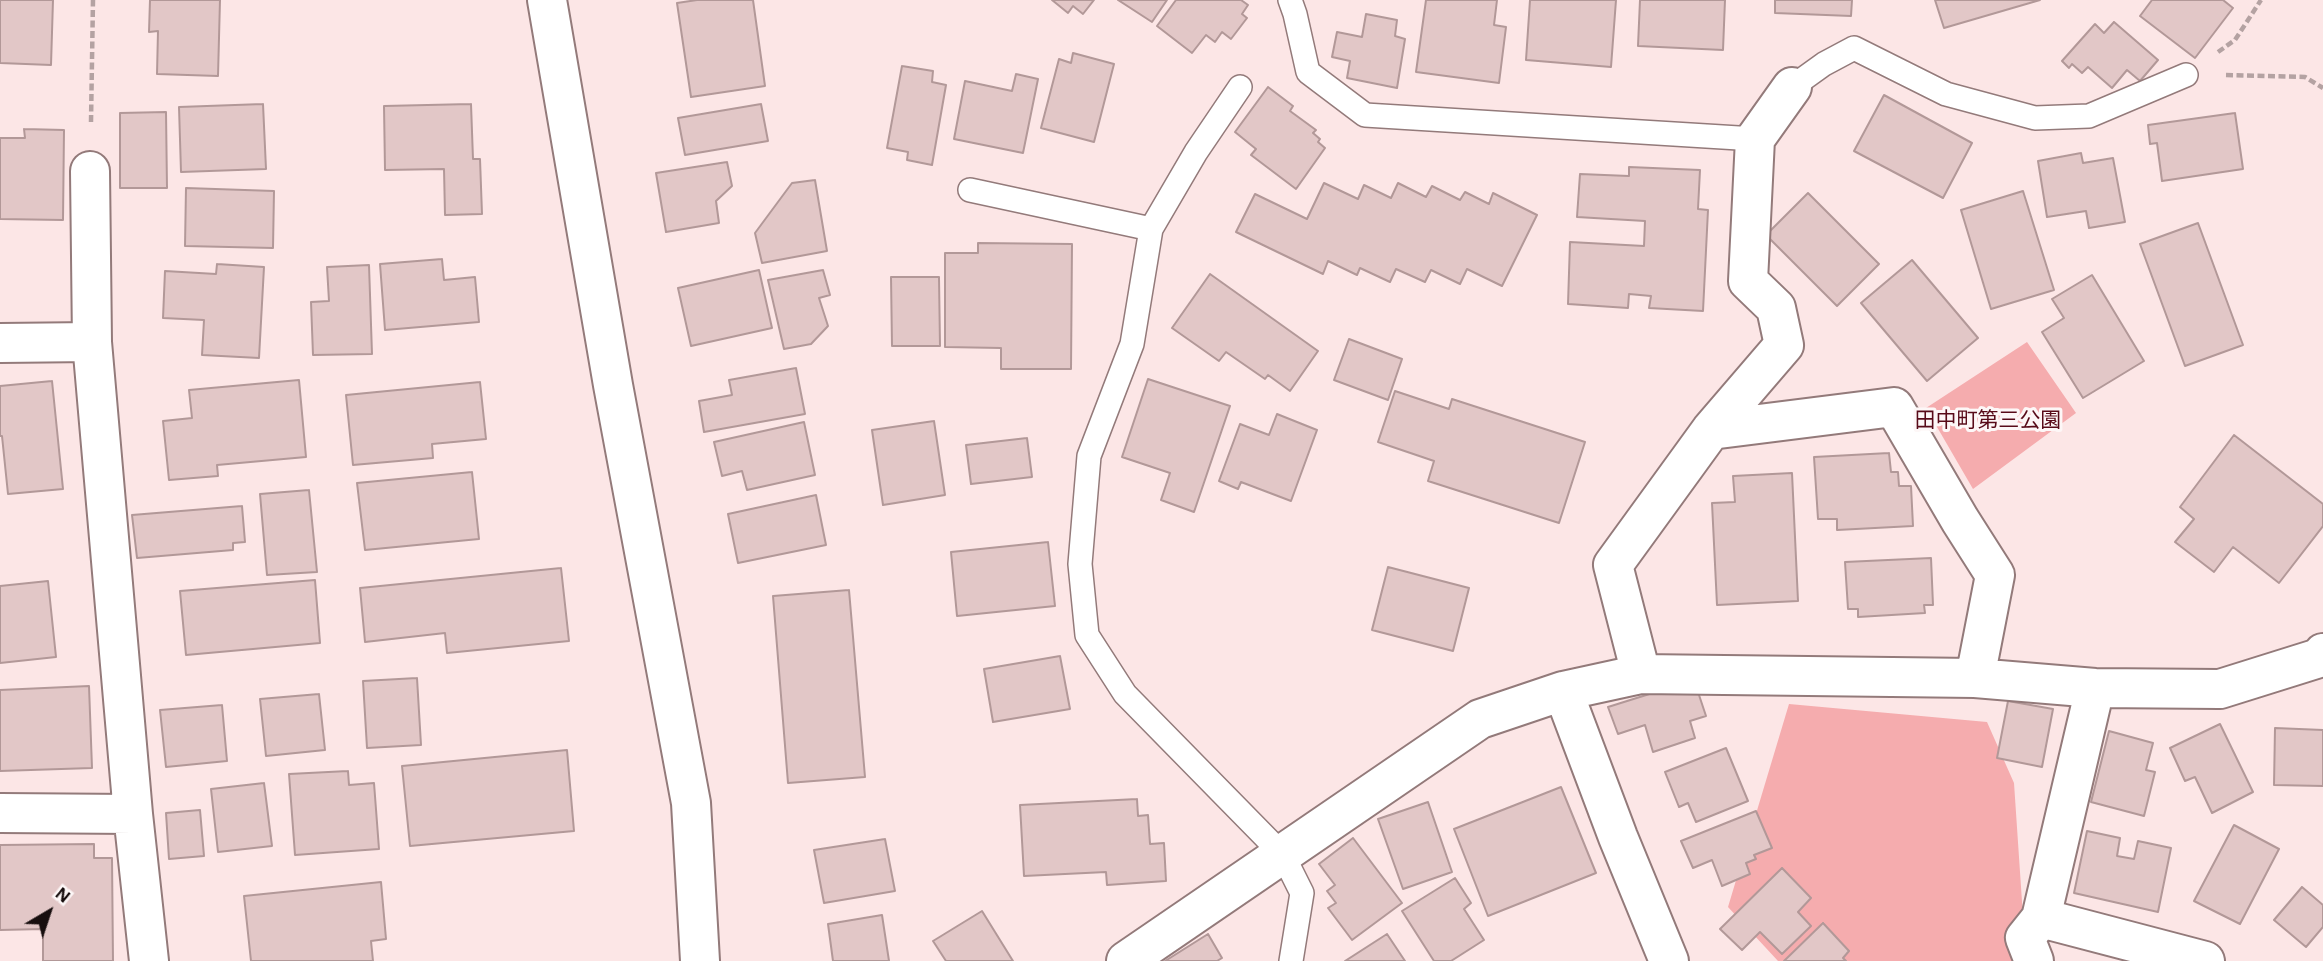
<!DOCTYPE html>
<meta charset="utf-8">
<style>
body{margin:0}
#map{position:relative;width:2323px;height:961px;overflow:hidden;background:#fce6e6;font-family:"Alegreya Sans",sans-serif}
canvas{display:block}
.north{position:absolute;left:14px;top:877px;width:70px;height:70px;-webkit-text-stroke:5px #fdf7f7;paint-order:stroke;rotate:39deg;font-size:19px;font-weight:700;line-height:28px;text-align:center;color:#170e0e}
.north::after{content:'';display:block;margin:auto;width:24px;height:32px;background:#170e0e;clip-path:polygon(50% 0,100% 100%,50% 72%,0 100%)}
</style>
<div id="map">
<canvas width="2323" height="961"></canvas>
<div class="north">N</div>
</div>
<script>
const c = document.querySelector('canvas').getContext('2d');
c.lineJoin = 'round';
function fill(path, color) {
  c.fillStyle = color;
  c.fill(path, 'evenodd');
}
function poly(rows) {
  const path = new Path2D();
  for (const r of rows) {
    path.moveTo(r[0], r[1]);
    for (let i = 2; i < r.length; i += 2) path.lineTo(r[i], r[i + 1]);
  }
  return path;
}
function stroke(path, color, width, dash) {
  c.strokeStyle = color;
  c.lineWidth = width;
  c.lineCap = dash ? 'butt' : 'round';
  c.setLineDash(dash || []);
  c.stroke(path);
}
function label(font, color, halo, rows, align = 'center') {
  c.font = font + ' "Alegreya Sans","Noto Sans JP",sans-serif';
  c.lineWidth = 6;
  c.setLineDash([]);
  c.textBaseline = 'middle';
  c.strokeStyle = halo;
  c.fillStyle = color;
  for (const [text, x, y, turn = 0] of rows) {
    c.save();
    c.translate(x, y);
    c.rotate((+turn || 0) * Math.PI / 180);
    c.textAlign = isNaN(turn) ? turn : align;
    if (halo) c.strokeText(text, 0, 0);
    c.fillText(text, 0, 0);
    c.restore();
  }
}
const green = poly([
 [2027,342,2076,413,1973,489,1926,408],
 [1789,704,1987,722,2014,783,2026,961,1778,961,1728,907]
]);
const building = poly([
 [0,0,53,0,51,65,0,63,0,0],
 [150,0,220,0,218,76,157,74,158,31,149,32,150,0],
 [697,0,753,0,765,86,691,97,677,3,697,0],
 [1052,0,1094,0,1083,14,1073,6,1068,13,1052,0],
 [1118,0,1167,0,1152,22,1118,0],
 [1176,0,1241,0,1248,5,1242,14,1247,18,1231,39,1222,32,1215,42,1206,35,1192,53,1157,26,1176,0],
 [1426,0,1497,0,1494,25,1506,27,1499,83,1416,72,1426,0],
 [1530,0,1616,0,1611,67,1526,60,1530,0],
 [1640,0,1725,0,1723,50,1638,46,1640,0],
 [1775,0,1852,0,1851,16,1775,13,1775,0],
 [1935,0,2040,0,1944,28,1935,0],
 [2152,0,2223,0,2233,8,2195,58,2140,16,2152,0],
 [1366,14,1397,20,1395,36,1405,39,1397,88,1347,78,1350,61,1332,57,1337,32,1362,37,1366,14],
 [2114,22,2158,60,2140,81,2127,70,2112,88,2088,67,2082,73,2072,64,2069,68,2062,61,2095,24,2104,33,2114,22],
 [1073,53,1114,64,1094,142,1041,128,1059,59,1071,63,1073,53],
 [902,66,933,71,932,82,946,85,932,165,907,160,908,152,887,148,902,66],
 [1016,74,1038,79,1023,153,954,139,965,81,1012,91,1016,74],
 [1268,87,1293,106,1290,111,1316,130,1313,133,1320,139,1318,142,1325,148,1296,189,1251,155,1256,149,1235,132,1268,87],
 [1884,95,1972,143,1943,198,1854,151,1884,95],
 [263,104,266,169,181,172,179,107,263,104],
 [471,104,473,159,480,159,482,214,445,215,444,169,385,170,384,106,471,104],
 [761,104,768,141,685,155,678,118,761,104],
 [166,112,167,188,120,188,120,113,166,112],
 [2235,113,2243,169,2162,181,2157,143,2150,144,2148,125,2235,113],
 [24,129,64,130,63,220,0,219,0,138,25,138,24,129],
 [2081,153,2083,163,2113,158,2125,222,2089,228,2086,211,2047,217,2038,161,2081,153],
 [727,162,732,186,716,201,719,223,666,232,656,173,727,162],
 [1629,167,1700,170,1698,209,1708,210,1703,311,1649,308,1651,296,1629,294,1628,308,1568,304,1570,242,1644,246,1645,221,1577,217,1580,174,1629,176,1629,167],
 [815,180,827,251,762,263,755,233,792,183,815,180],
 [1324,183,1358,199,1364,185,1391,198,1398,183,1426,197,1432,186,1460,200,1465,192,1489,204,1493,193,1537,215,1502,286,1467,269,1460,284,1431,270,1425,282,1396,269,1390,282,1360,268,1357,275,1328,261,1323,274,1236,232,1255,194,1307,219,1324,183],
 [186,188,274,191,273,248,185,246,186,188],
 [2023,191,2054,290,1991,309,1961,210,2023,191],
 [1808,193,1879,264,1837,306,1766,235,1808,193],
 [2198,223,2243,345,2185,366,2140,244,2198,223],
 [978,243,1072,244,1071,369,1001,369,1001,348,945,347,945,253,978,253,978,243],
 [442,259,444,280,475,277,479,322,385,330,380,264,442,259],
 [1912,260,1978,338,1927,381,1861,303,1912,260],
 [217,264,264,267,259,358,202,355,204,320,163,318,165,271,216,274,217,264],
 [369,265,372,354,313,355,311,302,329,301,327,267,369,265],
 [759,270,772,328,691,346,678,288,759,270],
 [823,270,830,295,819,298,828,326,811,344,784,349,768,280,823,270],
 [1210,274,1318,351,1290,391,1268,375,1265,379,1226,352,1219,361,1172,328,1210,274],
 [2092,275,2144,361,2083,398,2042,332,2064,318,2052,299,2092,275],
 [891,277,939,277,940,346,892,346,891,277],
 [1349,339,1402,359,1388,400,1334,380,1349,339],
 [796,368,805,414,704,432,699,401,732,395,729,380,796,368],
 [1148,379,1230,406,1194,512,1161,500,1170,473,1122,457,1148,379],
 [299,380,306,457,217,465,218,476,169,480,163,421,192,418,189,390,299,380],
 [52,381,63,489,8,494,2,436,0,436,0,386,52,381],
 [480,382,486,439,432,444,433,458,353,465,346,395,480,382],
 [1395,391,1449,409,1452,399,1585,442,1559,523,1428,481,1434,461,1378,442,1395,391],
 [1277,414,1317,430,1291,501,1241,482,1238,489,1219,481,1240,424,1269,435,1277,414],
 [934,421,945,495,883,505,872,430,934,421],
 [804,422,815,475,747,490,742,471,722,476,714,442,804,422],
 [2234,435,2323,504,2323,526,2279,583,2233,547,2214,572,2175,542,2194,519,2180,507,2234,435],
 [1027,438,1032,477,971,484,966,445,1027,438],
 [1889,453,1891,472,1898,472,1899,486,1911,486,1913,526,1837,530,1837,519,1818,519,1814,457,1889,453],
 [472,472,479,539,365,550,357,483,472,472],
 [1792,473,1798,601,1717,605,1712,503,1735,502,1733,476,1792,473],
 [309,490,317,572,267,575,260,494,309,490],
 [816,495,826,545,738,563,728,514,816,495],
 [242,506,245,542,233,543,233,550,137,558,132,515,242,506],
 [1048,542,1055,606,957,616,951,552,1048,542],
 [1931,558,1933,605,1924,605,1925,613,1858,617,1858,609,1848,609,1845,562,1931,558],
 [1388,567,1469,588,1453,651,1372,630,1388,567],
 [561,568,569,641,447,653,445,633,365,642,360,588,561,568],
 [315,580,320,643,186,655,180,591,315,580],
 [48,581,56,657,0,663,0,586,48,581],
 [849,590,865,777,788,783,773,596,849,590],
 [1060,656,1070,709,993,722,984,669,1060,656],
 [417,678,421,745,367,748,363,681,417,678],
 [1694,680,1706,716,1690,721,1695,738,1653,752,1645,725,1618,734,1608,707,1694,680],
 [89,686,92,768,0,771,0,690,89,686],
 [319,694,325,750,266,756,260,699,319,694],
 [2008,701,2053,709,2042,767,1997,758,2008,701],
 [222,705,227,761,166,767,160,710,222,705],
 [2220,724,2253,792,2212,813,2195,777,2185,781,2170,748,2220,724],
 [2275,728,2323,730,2323,786,2274,785,2275,728],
 [2109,731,2153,743,2146,770,2155,772,2144,816,2091,802,2109,731],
 [1726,748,1748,801,1696,822,1688,803,1679,807,1665,772,1726,748],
 [567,750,574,831,410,846,402,766,567,750],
 [348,771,349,785,374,783,379,849,295,855,289,774,348,771],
 [264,783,272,846,218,852,211,789,264,783],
 [1561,787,1596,873,1488,916,1454,829,1561,787],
 [1137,799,1138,816,1148,815,1150,844,1164,843,1166,881,1107,885,1106,872,1024,876,1020,805,1137,799],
 [1428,802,1452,872,1403,889,1378,819,1428,802],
 [200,810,204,856,169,859,166,813,200,810],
 [1756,811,1772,848,1754,855,1756,859,1746,863,1750,874,1722,886,1712,860,1693,868,1681,841,1756,811],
 [2234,825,2279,849,2240,924,2194,901,2234,825],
 [2087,831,2120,838,2117,856,2134,859,2138,841,2171,848,2158,912,2074,893,2087,831],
 [1353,838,1402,903,1352,940,1328,908,1336,903,1327,891,1335,885,1319,864,1353,838],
 [885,839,895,891,824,903,814,850,885,839],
 [94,844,94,858,112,858,113,961,43,961,43,929,0,930,0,845,94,844],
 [1782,868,1811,898,1798,912,1811,926,1782,954,1760,932,1742,950,1720,929,1782,868],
 [1455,878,1471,903,1464,909,1484,940,1451,961,1434,961,1402,911,1455,878],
 [381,882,386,939,371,941,373,961,251,961,244,896,381,882],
 [2302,887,2323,905,2323,927,2306,947,2274,920,2302,887],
 [982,911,1013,961,946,961,933,941,982,911],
 [882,915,889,961,833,961,828,924,882,915],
 [1823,923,1849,951,1843,958,1846,961,1784,961,1823,923],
 [1208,934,1222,958,1217,961,1165,961,1208,934],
 [1387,934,1405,961,1345,961,1387,934]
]);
const path = poly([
 [2218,52,2235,40,2261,0],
 [2226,75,2305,77,2323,88],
 [91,122,93,0]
]);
const service = poly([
 [1290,0,1295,14,1308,72,1365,115,1755,139],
 [1240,87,1196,152,1151,229,1132,344,1089,456,1080,564,1087,635,1125,694,1283,855,1302,893,1291,961],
 [1792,87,1824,64,1854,48,1946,94,2035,118,2089,116,2186,75],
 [970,190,1151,229]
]);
const minor = poly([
 [90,171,92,342,133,814,149,961],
 [0,343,92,342],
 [1711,430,1894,407,1960,520,1995,575,1975,678],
 [1641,674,1613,565,1711,430,1784,345,1776,308,1748,281,1755,139,1792,87],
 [1563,691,1618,837,1669,961],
 [0,813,133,814],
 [2041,918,2205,961],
 [1126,961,1480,719,1563,691,1641,674,1975,678,2095,688,2220,689,2319,658,2323,653],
 [2034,961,2025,938,2041,918,2095,688]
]);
const tertiary = poly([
 [547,0,613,385,691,803,700,961]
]);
const parkNames = [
 ["田中町第三公園",1988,421]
];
fill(green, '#f5acae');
fill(building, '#e2c7c7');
stroke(building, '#b29898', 2);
stroke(service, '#937a7a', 26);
stroke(minor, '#937a7a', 42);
stroke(tertiary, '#937a7a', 42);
stroke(path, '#b4a2a2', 4.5, [7, 3.5]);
stroke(service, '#fff', 23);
stroke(minor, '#fff', 38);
stroke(tertiary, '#fff', 38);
label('21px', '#580b19', '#fdf7f7', parkNames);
</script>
